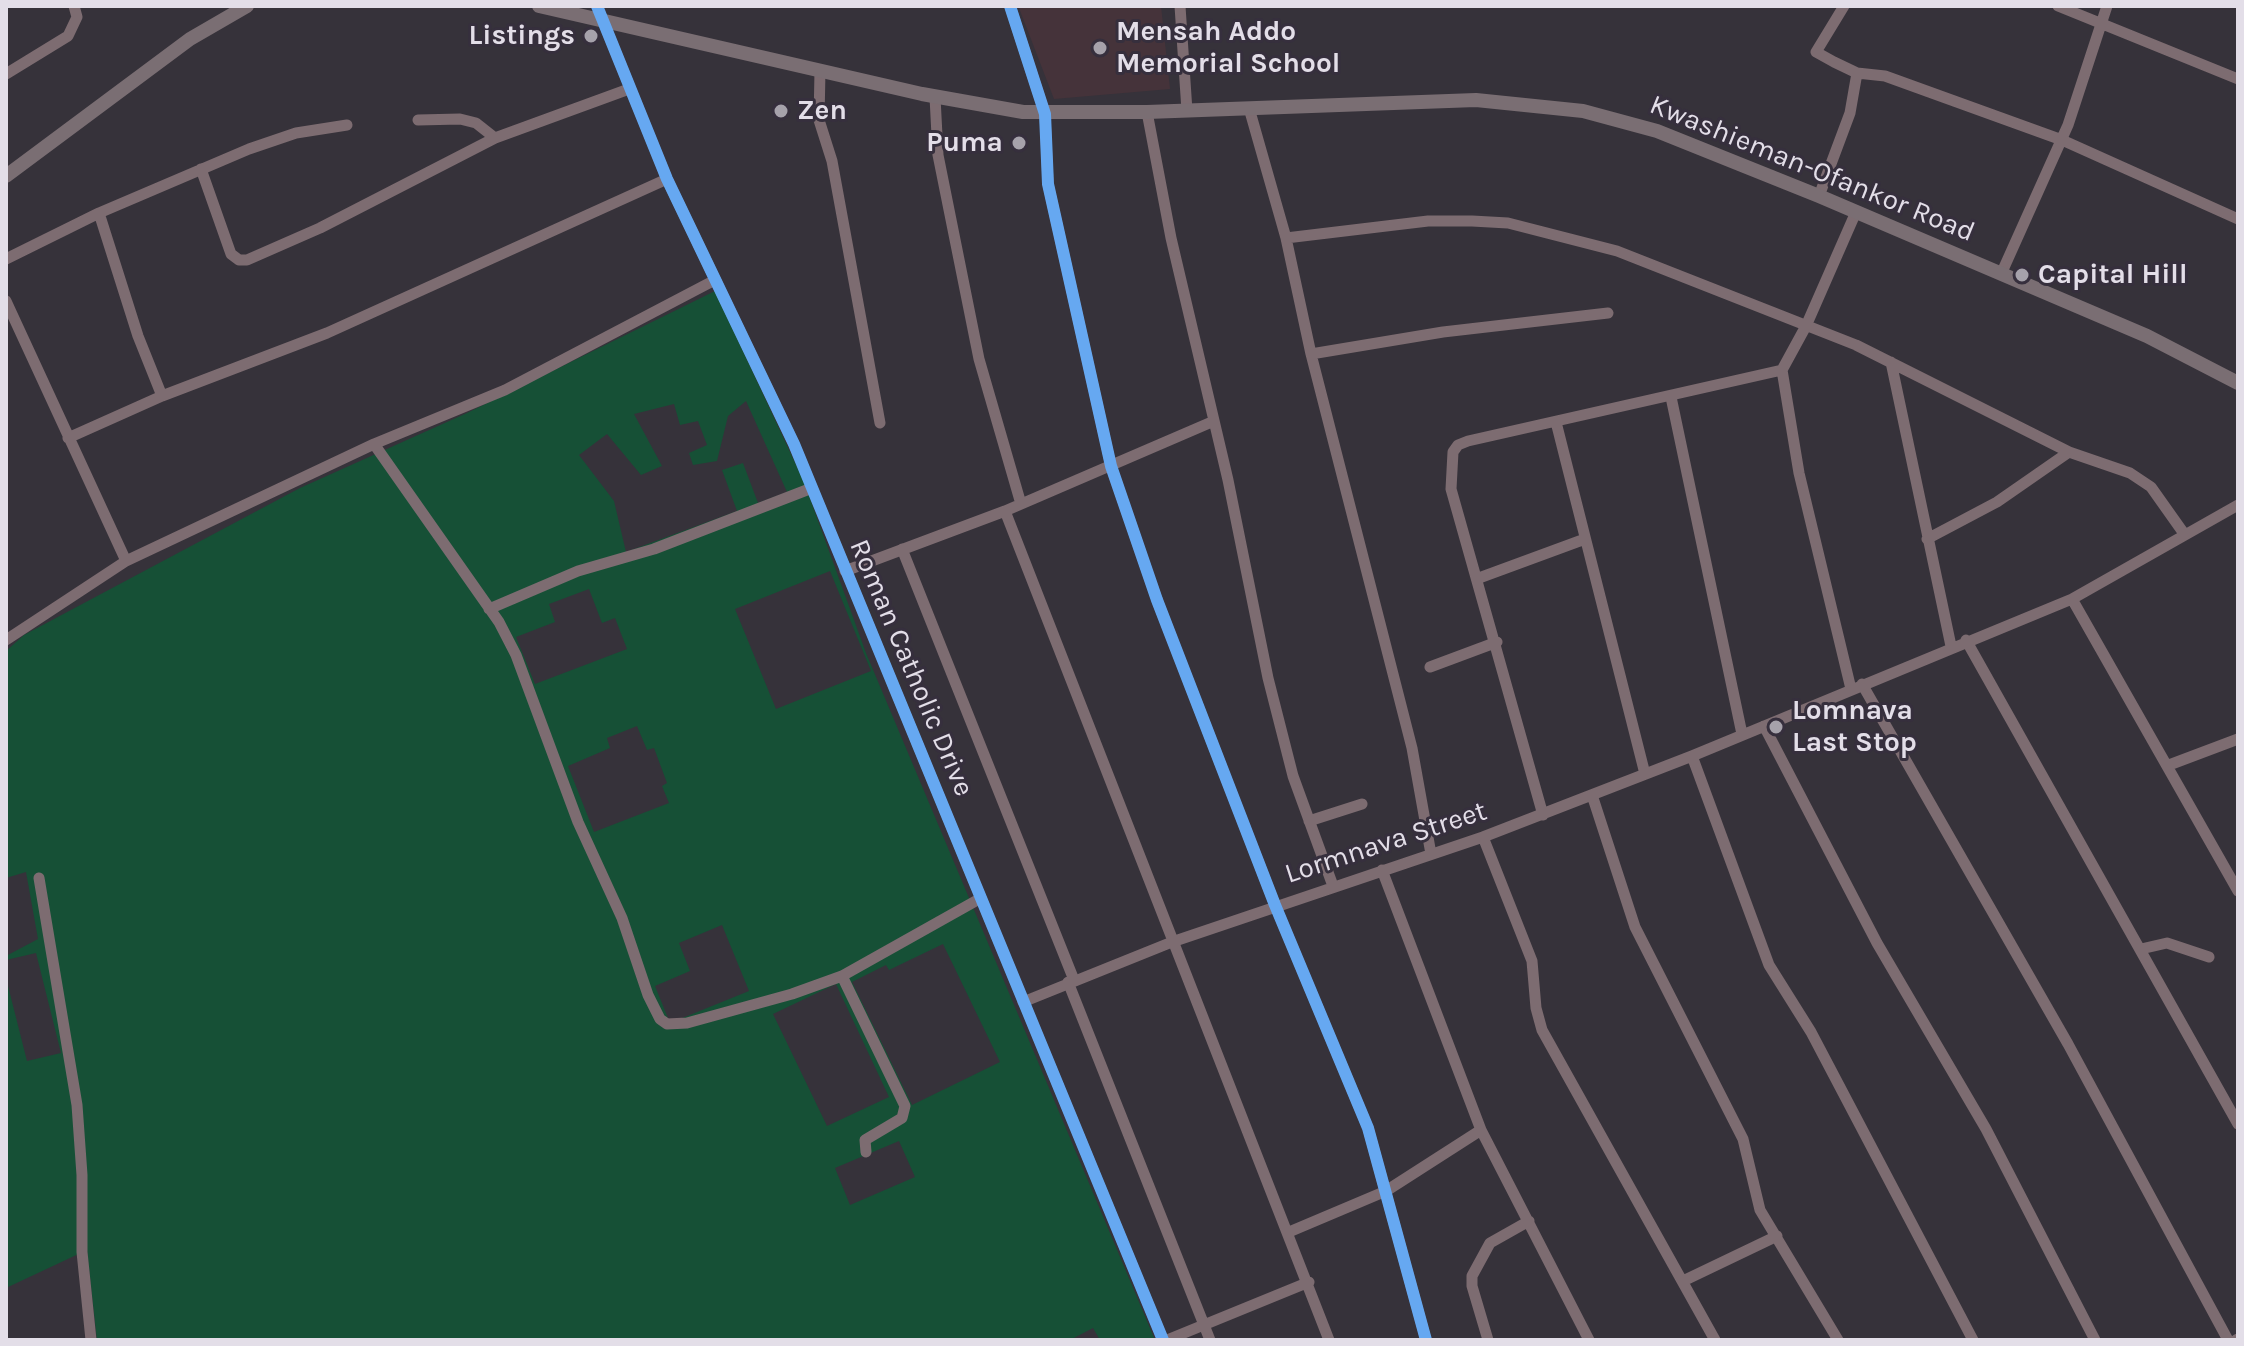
<!DOCTYPE html>
<style>
body{margin:0}
#map{position:relative;width:2244px;height:1346px;overflow:hidden;background:#36323a;font-family:Karla,sans-serif}
canvas{display:block}
.frame{position:absolute;inset:0;border:8px solid #e3dee8;pointer-events:none}
</style>
<div id="map">
<canvas width="2244" height="1346"></canvas>
<div class="frame"></div>
</div>
<script>
const c = document.querySelector('canvas').getContext('2d');
c.lineJoin = 'round';
function fill(path, color) {
  c.fillStyle = color;
  c.fill(path, 'evenodd');
}
function poly(rows) {
  const path = new Path2D();
  for (const r of rows) {
    path.moveTo(r[0], r[1]);
    for (let i = 2; i < r.length; i += 2) path.lineTo(r[i], r[i + 1]);
  }
  return path;
}
function stroke(path, color, width, dash) {
  c.strokeStyle = color;
  c.lineWidth = width;
  c.lineCap = dash ? 'butt' : 'round';
  c.setLineDash(dash || []);
  c.stroke(path);
}
function label(font, color, halo, rows, align = 'center') {
  c.font = font + ' Karla,sans-serif';
  c.lineWidth = 6;
  c.setLineDash([]);
  c.textBaseline = 'middle';
  c.strokeStyle = halo;
  c.fillStyle = color;
  for (const [text, x, y, turn = 0] of rows) {
    c.save();
    c.translate(x, y);
    c.rotate((+turn || 0) * Math.PI / 180);
    c.textAlign = isNaN(turn) ? turn : align;
    if (halo) c.strokeText(text, 0, 0);
    c.fillText(text, 0, 0);
    c.restore();
  }
}
const education = poly([
 [1030,6,1161,6,1170,89,1054,99,1019,8]
]);
const green = poly([
 [715,291,804,482,866,653,1155,1340,1100,1340,1093,1328,1070,1340,97,1340,87,1250,6,1288,6,978,27,1061,61,1053,36,953,6,960,6,956,38,939,26,872,6,878,6,651,24,635,300,488,467,413],
 [746,401,787,492,758,503,743,463,722,470,737,511,626,552,614,501,579,455,607,434,641,475,662,466,634,414,674,404,680,425,698,421,707,445,689,453,693,465,717,461,728,416],
 [830,571,871,671,776,709,735,609],
 [589,589,602,623,615,618,627,649,535,684,516,637,555,622,549,604],
 [637,726,647,750,654,748,667,783,662,786,669,803,594,832,568,766,610,748,607,738],
 [722,925,749,991,670,1023,655,986,690,971,679,943],
 [943,944,1000,1062,912,1105,852,982,886,965,889,970],
 [836,984,889,1097,827,1126,773,1014],
 [899,1141,915,1177,850,1205,835,1168]
]);
const minor = poly([
 [597,6,667,179,794,444,1163,1340],
 [1010,6,1045,114,1048,184,1111,466,1157,600,1275,905,1368,1128,1426,1340],
 [1180,6,1187,111],
 [1844,6,1816,52,1834,62,1857,73,1885,76,2062,140,2238,219],
 [2058,6,2238,79],
 [820,71,819,120,832,161,880,423],
 [6,74,68,36,77,17,74,6],
 [935,97,938,155,979,359,1021,504],
 [1249,108,1286,238,1311,354,1412,748,1431,854],
 [1147,112,1171,238,1228,480,1268,678,1293,776,1333,886],
 [418,120,460,119,476,123,495,138],
 [201,169,231,254,239,260,247,260,320,228,495,138,629,89],
 [1819,196,1850,113,1857,73],
 [99,213,138,336,162,396],
 [1286,238,1428,221,1472,221,1508,223,1617,251,1856,345,2069,452,2130,473,2151,487,2185,535],
 [6,259,99,213,249,149,296,133,347,125],
 [2002,272,2068,125,2107,6],
 [6,301,126,561],
 [1311,354,1443,332,1608,313],
 [1891,362,1951,646],
 [1671,397,1742,734],
 [1556,422,1645,774],
 [68,438,162,396,327,333,667,179],
 [374,444,499,622,516,655,578,822,622,918,648,995,660,1019,667,1024,687,1023,792,994,842,976,981,898],
 [1005,511,1329,1340],
 [1927,539,1997,502,2069,452],
 [902,549,1074,980],
 [845,571,1005,511,1214,421],
 [1479,578,1585,539],
 [2072,599,2238,891],
 [489,609,578,571,654,549,812,488],
 [6,640,126,561,374,444,505,390,713,281],
 [1966,640,2238,1124],
 [1430,667,1497,642],
 [1862,684,2068,1044,2228,1340],
 [1851,689,1799,473,1782,370,1806,326,1856,212],
 [1764,726,1877,943,1986,1129,2095,1340],
 [1692,756,1769,965,1811,1032,1973,1340],
 [2169,765,2238,739],
 [1592,795,1635,927,1743,1139,1760,1210,1838,1340],
 [1543,815,1451,489,1453,452,1458,445,1468,441,1782,370],
 [1309,821,1362,804],
 [1483,837,1532,961,1536,1008,1542,1030,1715,1340],
 [1382,870,1481,1130,1589,1340],
 [39,878,77,1105,82,1175,82,1252,91,1340],
 [2141,949,2167,943,2209,957],
 [842,976,905,1106,902,1118,865,1140,866,1152],
 [1068,982,1210,1340],
 [1023,1002,1172,942,1483,837,1692,756,2072,599,2238,505],
 [1289,1232,1386,1191,1481,1130],
 [1683,1281,1777,1236],
 [1167,1340,1309,1282],
 [1488,1340,1472,1286,1472,1276,1490,1243,1529,1221],
 [2236,1340,2238,1339]
]);
const major = poly([
 [539,6,922,94,1023,112,1147,112,1476,100,1583,111,1657,131,1819,196,2147,336,2238,383],
 [6,176,190,39,247,6]
]);
const cycleway = poly([
 [597,6,667,179,794,444,1163,1340],
 [1010,6,1045,114,1048,184,1111,466,1157,600,1275,905,1368,1128,1426,1340]
]);
const markers = [
 [591,36,8,"#a6a2ab"],
 [1100,48,8,"#a6a2ab"],
 [781,111,8,"#a6a2ab"],
 [1019,143,8,"#a6a2ab"],
 [2022,275,8,"#a6a2ab"],
 [1776,727,8,"#a6a2ab"]
];
const poiNames = [
 ["Mensah Addo",1116,32],
 ["Memorial School",1116,64],
 ["Listings",575,36,"right"],
 ["Zen",797,111],
 ["Puma",1003,143,"right"],
 ["Capital Hill",2038,275],
 ["Lomnava",1792,711],
 ["Last Stop",1792,743]
];
const streetNames = [
 ["Kwashieman-Ofankor Road",1812,169,22],
 ["Roman Catholic Drive",911,668,67],
 ["Lormnava Street",1386,843,-18]
];
fill(education, '#45333a');
fill(green, '#165036');
stroke(minor, '#7d6c71', 11);
stroke(major, '#7a6e73', 14);
stroke(cycleway, '#66a8f1', 12);
for (const [x, y, r, color] of markers) {
  const dot = new Path2D();
  dot.arc(x, y, r, 0, 2 * Math.PI);
  c.fillStyle = color;
  c.fill(dot);
  stroke(dot, '#362f3d', 3);
}
label('bold 28px', '#e3dee8', '#362f3d', poiNames, 'left');
label('28px', '#e3dee8', '#362f3d', streetNames);
</script>
